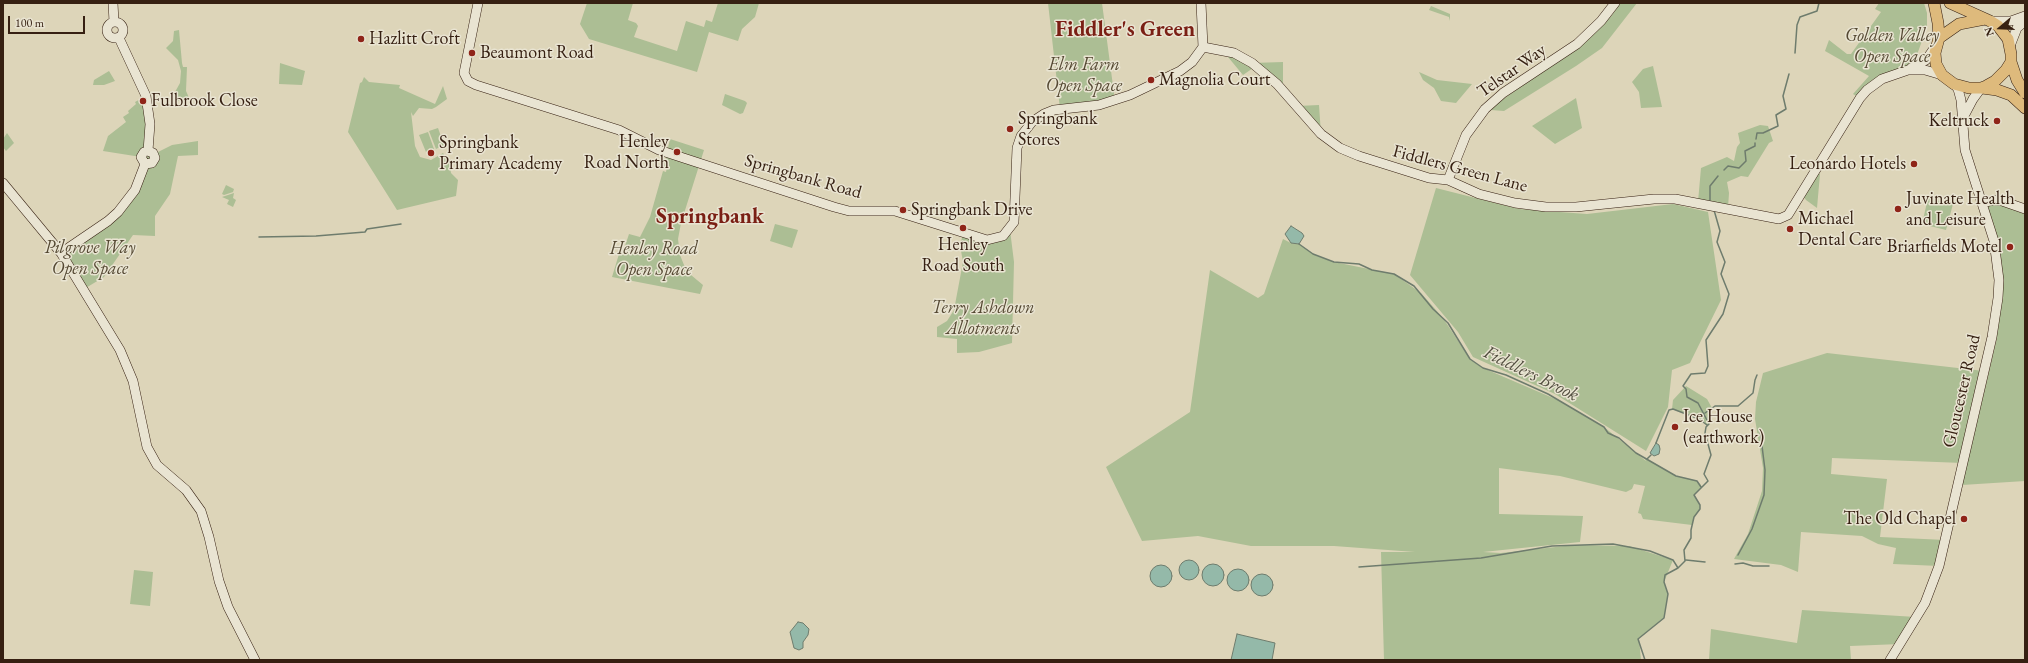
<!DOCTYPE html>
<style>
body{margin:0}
#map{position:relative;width:2028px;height:663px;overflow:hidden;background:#ddd5b9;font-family:"EB Garamond",serif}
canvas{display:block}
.frame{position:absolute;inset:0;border:4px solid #362012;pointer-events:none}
.north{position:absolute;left:1980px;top:8px;width:40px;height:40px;-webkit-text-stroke:3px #e9e4d2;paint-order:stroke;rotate:251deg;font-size:11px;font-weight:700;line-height:16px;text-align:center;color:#362012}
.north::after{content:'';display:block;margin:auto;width:14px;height:18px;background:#362012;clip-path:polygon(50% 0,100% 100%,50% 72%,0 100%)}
.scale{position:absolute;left:8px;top:16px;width:77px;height:18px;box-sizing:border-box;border:2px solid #362012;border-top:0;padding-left:5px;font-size:12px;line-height:14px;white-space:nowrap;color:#362012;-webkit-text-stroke:3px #e9e4d2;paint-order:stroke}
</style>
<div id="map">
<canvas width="2028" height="663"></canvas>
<div class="frame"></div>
<div class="north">N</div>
<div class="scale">100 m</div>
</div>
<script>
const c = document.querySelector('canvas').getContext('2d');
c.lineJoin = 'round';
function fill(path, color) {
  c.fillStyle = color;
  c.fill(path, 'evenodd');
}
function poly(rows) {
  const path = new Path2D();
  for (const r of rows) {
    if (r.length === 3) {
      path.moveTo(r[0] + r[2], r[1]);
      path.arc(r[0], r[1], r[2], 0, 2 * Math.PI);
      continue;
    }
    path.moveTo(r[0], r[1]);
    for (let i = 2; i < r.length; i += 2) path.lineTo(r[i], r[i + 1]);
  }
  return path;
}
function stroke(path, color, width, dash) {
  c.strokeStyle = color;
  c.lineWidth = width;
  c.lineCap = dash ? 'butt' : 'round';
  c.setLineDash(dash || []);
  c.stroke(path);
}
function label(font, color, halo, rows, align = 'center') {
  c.font = font + ' "EB Garamond",serif';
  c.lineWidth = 3;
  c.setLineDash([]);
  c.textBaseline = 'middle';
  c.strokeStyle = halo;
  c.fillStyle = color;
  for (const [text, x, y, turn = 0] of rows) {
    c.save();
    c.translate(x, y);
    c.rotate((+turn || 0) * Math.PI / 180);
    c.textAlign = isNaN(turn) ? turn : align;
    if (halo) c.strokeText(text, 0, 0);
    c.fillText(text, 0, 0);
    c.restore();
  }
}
const green = poly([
 [587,3,633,3,628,20,636,23,638,26,634,37,677,51,686,21,704,27,706,20,712,22,718,3,759,3,755,17,742,29,738,41,709,32,697,72,589,39,580,24],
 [1048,3,1102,3,1115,101,1060,109],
 [1620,3,1637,3,1602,48,1576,66,1504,111,1491,110,1499,102,1587,41,1612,15],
 [1879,3,1924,3,1927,13,1927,27,1914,63,1860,98,1853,94,1869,76,1825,51,1829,40,1847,54,1851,54,1881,12,1875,9],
 [1431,6,1450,14,1450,21,1449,17,1429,10],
 [179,30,182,63,183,67,187,67,186,91,190,100,178,101,175,92,180,83,181,71,178,60,166,48,173,41,174,31],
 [1232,53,1252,63,1283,62,1283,90,1256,66,1243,75,1228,57],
 [280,63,305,71,302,85,279,84],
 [1653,66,1662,107,1641,108,1639,92,1632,82,1643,69],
 [109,71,115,81,104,85,93,85,94,80],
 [1419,72,1437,80,1472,84,1456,103,1441,101,1434,88,1423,80],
 [364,77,369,82,400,85,399,88,435,104,443,86,447,99,436,107,432,109,419,108,413,116,411,112,415,146,420,157,431,160,443,153,449,162,451,173,458,180,456,196,397,210,348,132,360,83,362,82],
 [725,94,745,101,747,103,743,113,740,114,722,105],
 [146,96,154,154,172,145,198,141,198,155,178,156,170,194,155,216,155,236,133,235,104,277,84,289,61,253,108,221,140,177,141,157,103,151,108,136,126,122,123,117,129,113,128,111,136,104,135,102],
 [1576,98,1582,128,1555,144,1532,126],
 [1319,105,1321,134,1297,106],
 [1760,125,1768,126,1773,141,1769,143,1748,177,1741,176,1727,182,1729,193,1728,208,1698,202,1701,168,1727,157,1734,161,1737,147,1740,143,1738,133],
 [438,128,444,145,436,149,429,131],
 [428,132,434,149,426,152,419,135],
 [7,133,14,143,6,151,3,147,3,139],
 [670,139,704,150,681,223,678,239,680,255,684,265,691,275,703,285,700,294,612,277,619,254,622,255,629,234,640,237,650,217,663,171,666,172,667,167,664,166],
 [1815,174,1820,174,1817,208,1806,200,1802,195],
 [226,185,234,189,233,192,224,195,222,194],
 [1436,188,1519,209,1587,214,1673,204,1708,212,1721,300,1690,363,1672,370,1668,407,1646,451,1555,394,1473,357,1458,332,1410,275],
 [234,193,233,198,236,200,233,207,227,204,229,200,222,197],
 [1928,198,1953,204,1946,230,1922,224],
 [1994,200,2025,209,2025,481,1962,485,1997,338,1992,337,1999,280,1983,203],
 [775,224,798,230,792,248,770,241],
 [1010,230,1014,262,1012,343,979,352,957,353,957,339,937,337,937,327,947,321,954,310,963,262,960,245,963,234,983,240],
 [1283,239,1291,243,1299,244,1317,256,1334,262,1394,274,1421,293,1443,318,1470,359,1483,368,1560,401,1604,427,1646,461,1644,457,1676,476,1697,481,1701,485,1701,488,1694,495,1700,505,1700,509,1694,517,1692,525,1643,519,1641,514,1638,513,1645,486,1634,484,1632,489,1626,492,1560,476,1499,468,1499,514,1583,516,1580,542,1483,552,1501,553,1574,545,1629,546,1673,560,1664,582,1668,594,1664,618,1639,638,1641,660,1384,660,1381,552,1415,552,1334,546,1251,546,1198,536,1142,541,1106,467,1190,412,1210,270,1258,298,1264,294],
 [1827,353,1984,371,1963,463,1832,458,1831,474,1887,479,1880,537,1946,540,1939,566,1893,564,1896,548,1878,544,1862,536,1801,532,1798,572,1781,565,1734,559,1748,534,1762,491,1763,468,1755,419,1756,402,1763,373],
 [1686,386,1707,399,1712,408,1709,424,1707,426,1703,420,1672,409,1673,400],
 [134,570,153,572,150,606,130,604],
 [1802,610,1916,617,1900,644,1850,646,1851,660,1709,660,1711,629,1797,643]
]);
const water = poly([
 [1291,226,1302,233,1304,236,1299,244,1291,243,1285,234,1291,226],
 [1656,443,1659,445,1660,449,1659,454,1654,456,1650,453,1656,443],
 [1189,570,10],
 [1213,575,11],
 [1161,576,11],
 [1238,580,11],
 [1262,585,11],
 [798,622,803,623,809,629,808,635,803,642,803,648,799,650,794,648,790,632,798,622],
 [1237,634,1275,643,1272,660,1231,660,1237,634]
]);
const stream = poly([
 [1795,53,1797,25,1800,17,1817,11,1819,3],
 [1756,139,1757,133,1763,133,1778,126,1776,115,1786,109,1783,96,1789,74],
 [1724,170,1728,166,1739,168,1746,161,1745,151,1755,146,1755,143],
 [1710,200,1710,186,1718,176],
 [259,237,316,236,365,232,367,229,401,224],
 [1299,244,1313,254,1334,262,1359,264,1372,270,1394,274,1414,286,1433,309,1448,323,1470,359,1483,368,1506,375,1548,394,1604,427,1608,433,1619,438,1636,453,1676,476,1697,481,1701,487],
 [1705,413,1715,406,1738,406,1753,393,1755,380,1757,375],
 [1656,443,1669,410,1673,409,1699,419,1707,425],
 [1647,459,1651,455],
 [1738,555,1752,529,1764,495,1765,470,1760,430],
 [1686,560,1705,562],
 [1735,564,1743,563,1753,566,1769,566],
 [1359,567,1481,558,1552,546,1613,544,1650,551,1673,560,1678,568],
 [1645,660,1638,639,1664,618,1668,594,1664,582,1665,575,1678,568,1685,561,1684,550,1691,538,1691,530,1694,517,1700,509,1700,505,1694,495,1708,481,1704,474,1711,455,1705,433,1706,427,1709,424,1698,403,1687,397,1686,389,1683,386,1691,374,1705,373,1708,366,1706,340,1723,314,1729,294,1721,274,1725,262,1717,242,1720,231,1714,210]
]);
const secondary = poly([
 [113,3,114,22],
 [478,3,464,73,468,81,476,85,619,130,659,150,834,207,849,211,895,211,987,240,1003,236,1014,222,1017,148,1021,136,1032,122,1044,114,1054,110,1099,105,1130,95,1180,71,1192,62,1203,47],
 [1201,3,1203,47],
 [1990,21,2011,21,2025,16],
 [115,30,8],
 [119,38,146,96,150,124,148,151],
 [2010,46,2017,28,2025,21],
 [1203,47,1234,53,1252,63,1277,84,1321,134,1340,148,1359,156,1429,178,1448,180,1479,194,1515,203,1546,207,1576,207,1654,199,1675,199,1779,219,1788,215,1860,98,1867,90,1882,79,1908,70,1925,70,1942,75],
 [1911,68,1926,60,1935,47],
 [1963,118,1973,99,1981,88],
 [145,164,152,163,155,158,153,153,148,151],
 [145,164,141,157,144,152,148,151],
 [1448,180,1466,135,1485,109,1503,93,1577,44,1601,21,1615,3],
 [3,183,61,253,120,350,133,381,147,447,157,465,186,490,201,511,209,537,219,581,228,607,255,660],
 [1983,203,1994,200,2002,201,2025,209],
 [61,253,108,221,118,212,135,190,145,164],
 [1890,660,1925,603,1939,566,1992,337,1998,298,1999,280,1994,241,1965,150,1961,100,1958,89,1954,84]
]);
const highway = poly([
 [1934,3,1938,23,1939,38],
 [1950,3,1990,21,1998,26,2008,39,2011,54,2011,62,2006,70,1995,81,1986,86,1981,88,1969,88,1954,84,1942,75,1936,64,1935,53,1939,38,1959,24,1985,19],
 [2011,62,2017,80,2025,93],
 [1982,88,1997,90,2011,95,2025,108]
]);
const markers = [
 [361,39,4,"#8f2418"],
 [472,53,4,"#8f2418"],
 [1151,80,4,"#8f2418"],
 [143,101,4,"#8f2418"],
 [1997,121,4,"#8f2418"],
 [1010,129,4,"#8f2418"],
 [677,152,4,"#8f2418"],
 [431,153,4,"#8f2418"],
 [1914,164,4,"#8f2418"],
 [1898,209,4,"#8f2418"],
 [903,210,4,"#8f2418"],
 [963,228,4,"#8f2418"],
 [1790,229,4,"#8f2418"],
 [2010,247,4,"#8f2418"],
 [1675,427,4,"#8f2418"],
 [1964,519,4,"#8f2418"]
];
const parkNames = [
 ["Golden Valley",1892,36],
 ["Open Space",1892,57],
 ["Elm Farm",1084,65],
 ["Open Space",1084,86],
 ["Pilgrove Way",90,248],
 ["Open Space",90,269],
 ["Henley Road",654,249],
 ["Open Space",654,270],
 ["Terry Ashdown",983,308],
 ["Allotments",983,329]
];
const poiNames = [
 ["Hazlitt Croft",369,39],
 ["Beaumont Road",480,53],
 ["Magnolia Court",1159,80],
 ["Fulbrook Close",151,101],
 ["Springbank",1018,119],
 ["Stores",1018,140],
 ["Keltruck",1989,121,"right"],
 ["Henley",669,142,"right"],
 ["Road North",669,163,"right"],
 ["Springbank",439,143],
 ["Primary Academy",439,164],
 ["Leonardo Hotels",1906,164,"right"],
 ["Juvinate Health",1906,199],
 ["and Leisure",1906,220],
 ["Springbank Drive",911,210],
 ["Michael",1798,219],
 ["Dental Care",1798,240],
 ["Henley",963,245,"center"],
 ["Road South",963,266,"center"],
 ["Briarfields Motel",2002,247,"right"],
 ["Ice House",1683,417],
 ["(earthwork)",1683,438],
 ["The Old Chapel",1956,519,"right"]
];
const streetNames = [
 ["Telstar Way",1512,71,-35],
 ["Fiddlers Green Lane",1460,169,15],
 ["Springbank Road",803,177,16],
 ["Gloucester Road",1962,391,-77]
];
const waterNames = [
 ["Fiddlers Brook",1531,374,26]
];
const districtNames = [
 ["Fiddler's Green",1125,30],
 ["Springbank",710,217]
];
fill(green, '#acbe94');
fill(water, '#94b9a9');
stroke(water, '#6e7c6d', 1);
stroke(stream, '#6e7c6d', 1.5);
stroke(secondary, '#362012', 10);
stroke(highway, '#362012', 12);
stroke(secondary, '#e9e4d2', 9);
stroke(highway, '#deba7c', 11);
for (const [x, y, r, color] of markers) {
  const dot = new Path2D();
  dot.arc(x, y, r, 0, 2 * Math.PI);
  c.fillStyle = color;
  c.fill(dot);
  stroke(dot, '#e9e4d2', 1.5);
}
label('italic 18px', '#544832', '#e9e4d2', parkNames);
label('18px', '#362012', '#e9e4d2', poiNames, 'left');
label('18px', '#362012', '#e9e4d2', streetNames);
label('italic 19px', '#524e3f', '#e9e4d2', waterNames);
label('bold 22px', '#7a1f14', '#e9e4d2', districtNames);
</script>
